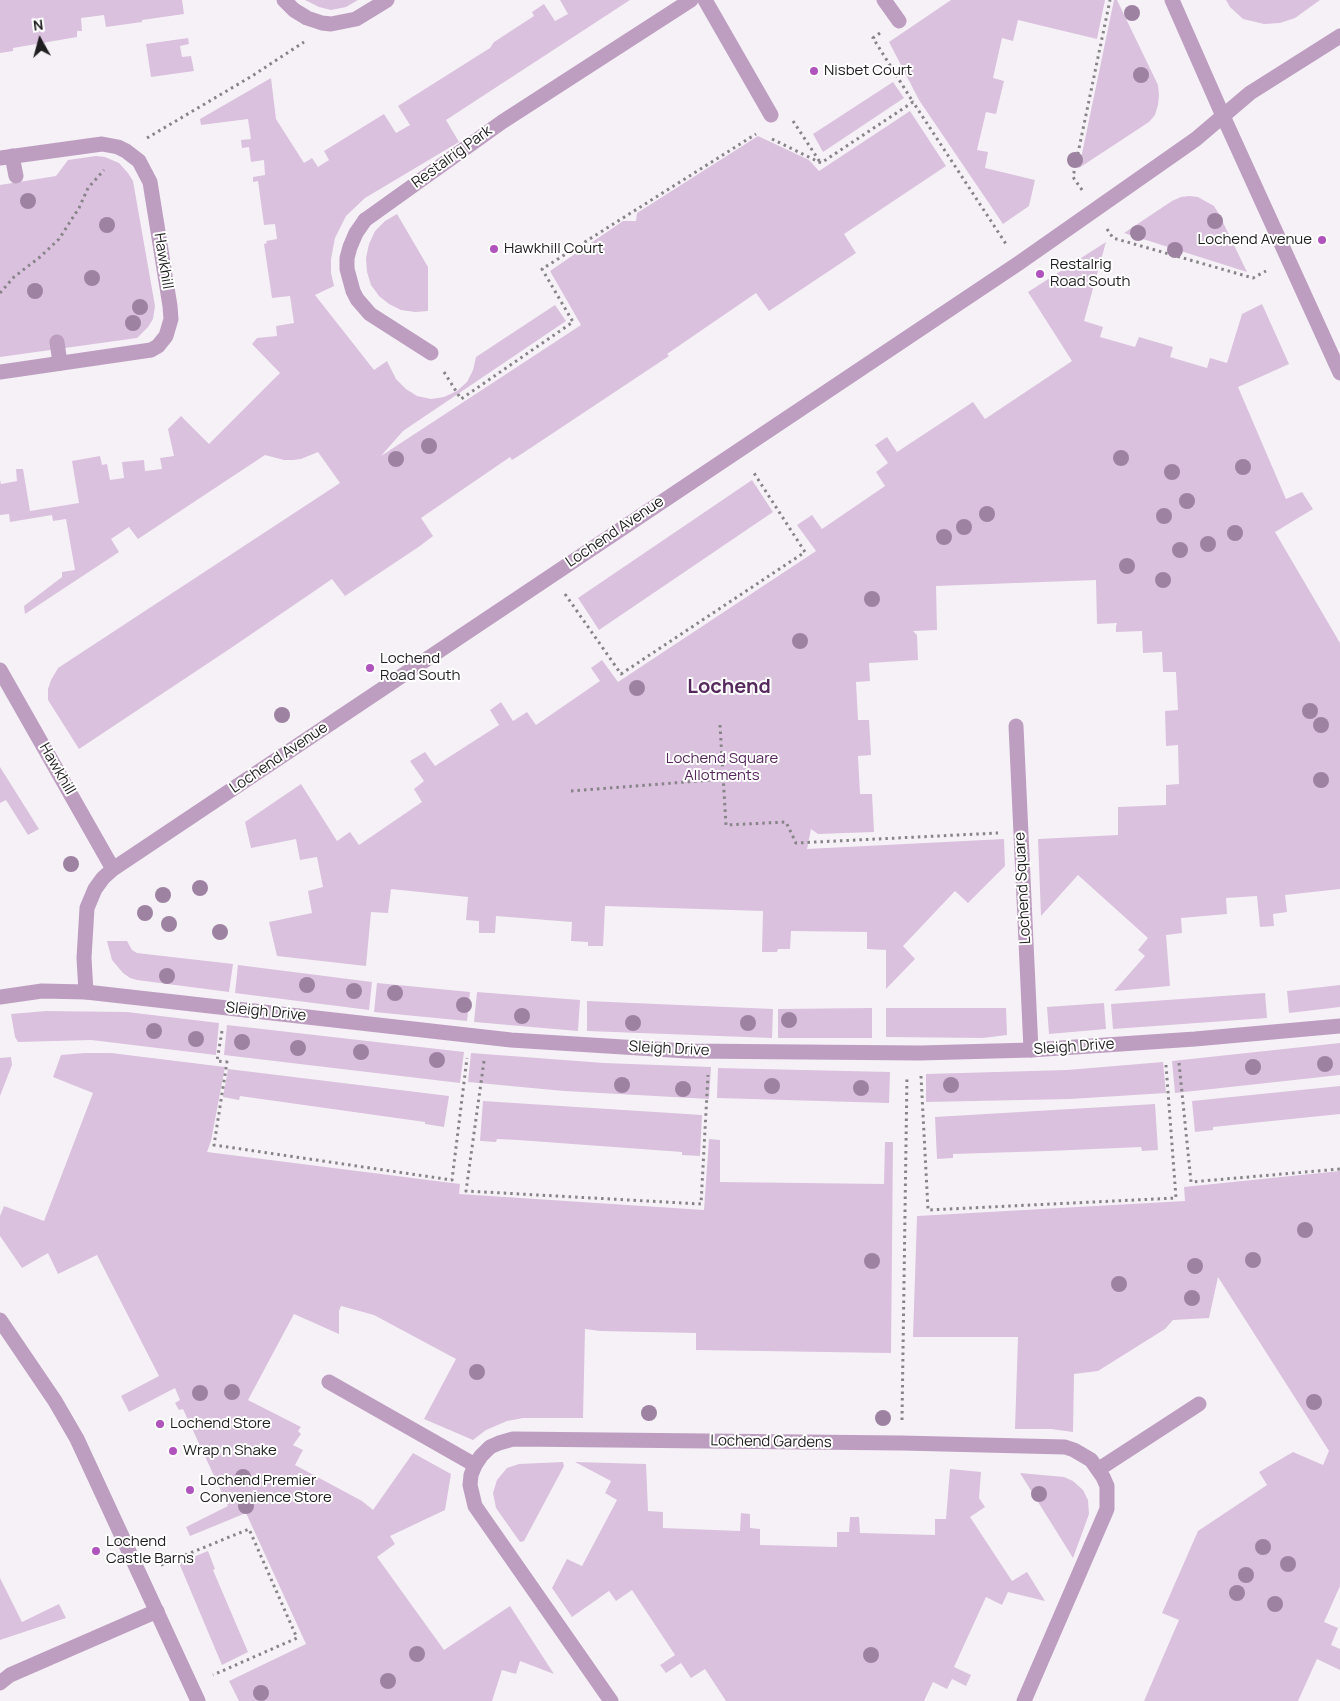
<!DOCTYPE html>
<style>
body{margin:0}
#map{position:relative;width:1340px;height:1701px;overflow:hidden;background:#f6f1f7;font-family:Manrope,sans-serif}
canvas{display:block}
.north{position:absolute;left:15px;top:15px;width:50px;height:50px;-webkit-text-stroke:4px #fff;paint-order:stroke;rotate:353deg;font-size:14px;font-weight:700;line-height:20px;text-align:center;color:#1f1d1f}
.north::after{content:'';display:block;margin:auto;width:18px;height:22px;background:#1f1d1f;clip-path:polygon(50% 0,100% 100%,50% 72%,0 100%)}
</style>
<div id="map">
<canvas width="1340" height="1701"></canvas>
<div class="north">N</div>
</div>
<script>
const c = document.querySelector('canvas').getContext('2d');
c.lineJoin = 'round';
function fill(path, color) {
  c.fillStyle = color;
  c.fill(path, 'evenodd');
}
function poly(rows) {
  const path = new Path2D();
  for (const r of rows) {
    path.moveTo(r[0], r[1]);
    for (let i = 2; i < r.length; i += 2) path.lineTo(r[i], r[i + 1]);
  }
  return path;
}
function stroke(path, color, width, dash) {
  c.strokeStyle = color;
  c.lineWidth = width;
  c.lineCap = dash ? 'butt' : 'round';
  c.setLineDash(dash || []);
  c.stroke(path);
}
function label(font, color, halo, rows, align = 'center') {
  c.font = font + ' Manrope,sans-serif';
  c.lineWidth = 4;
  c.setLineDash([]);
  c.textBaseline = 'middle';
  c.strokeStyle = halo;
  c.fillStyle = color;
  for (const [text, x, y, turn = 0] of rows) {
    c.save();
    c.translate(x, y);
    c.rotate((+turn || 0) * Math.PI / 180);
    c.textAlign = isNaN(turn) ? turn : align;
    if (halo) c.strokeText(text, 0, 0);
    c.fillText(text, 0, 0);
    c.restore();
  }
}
const green = poly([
 [0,0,182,0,184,14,142,20,142,22,106,27,104,15,81,18,82,31,77,31,77,37,13,48,13,51,0,53],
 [305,0,358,0,346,7,331,10,319,7],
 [560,0,630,0,446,120,459,142,365,198,346,216,335,238,331,259,331,273,334,286,315,295,374,370,387,361,396,379,406,389,417,396,431,399,444,397,457,391,467,382,473,370,476,357,555,305,566,321,403,431,381,456,581,325,550,271,623,221,636,221,637,213,758,136,809,160,819,171,910,111,946,166,844,234,856,253,769,311,756,293,667,354,669,356,523,453,512,460,510,457,421,518,433,536,420,546,345,596,332,579,231,648,79,749,48,700,48,689,51,680,58,668,340,483,318,452,301,459,293,460,284,460,265,455,138,539,129,527,111,539,119,552,25,614,24,606,62,577,62,572,75,570,66,519,53,521,52,515,10,522,9,514,0,515,0,480,1,484,17,481,16,469,23,469,30,511,79,503,72,461,100,456,102,465,107,464,110,480,124,478,122,462,144,460,145,471,162,469,160,458,174,456,168,429,181,416,209,444,280,373,252,344,257,338,277,336,276,326,294,323,290,296,272,298,264,244,267,243,266,241,277,239,275,224,264,225,258,181,253,182,253,177,265,175,264,160,251,162,249,147,242,148,241,140,251,139,248,119,201,125,200,119,271,78,276,119,304,163,312,158,318,167,329,160,324,151,384,114,396,133,410,125,398,106,490,48,494,42,534,16,532,12,544,4,555,21,568,14],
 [951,0,1105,0,1097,39,1018,20,1013,41,1002,38,993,78,1004,81,996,114,986,112,977,150,988,152,985,168,1035,180,1029,206,1003,224,919,100,889,42],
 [1114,0,1117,0,1158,85,1159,95,1158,105,1155,115,1149,122,1079,168],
 [1226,0,1320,0,1295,18,1280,23,1264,24,1243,19,1230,7],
 [188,38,189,44,180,46,182,57,191,56,194,71,151,77,146,44],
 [893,82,904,98,823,152,813,134],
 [96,156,105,157,119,163,128,173,133,181,155,306,153,319,148,327,137,338,0,357,0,185,56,176,68,160],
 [1189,196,1198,197,1214,206,1219,214,1247,272,1124,233,1172,201,1181,197],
 [397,214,428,267,428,311,415,312,401,310,389,304,379,296,371,285,367,272,366,258,369,244,375,231,385,221],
 [1106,242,1084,321,1103,327,1100,337,1135,347,1139,337,1173,347,1170,357,1207,368,1210,358,1227,363,1242,314,1262,304,1289,364,1238,387,1286,499,1302,492,1313,509,1275,532,1340,643,1340,889,1285,895,1287,912,1273,914,1274,926,1260,927,1257,896,1226,898,1227,914,1181,918,1182,933,1166,935,1170,986,1114,991,1145,956,1138,950,1148,938,1078,875,1041,916,1038,839,1118,835,1118,807,1166,805,1166,785,1179,784,1178,745,1166,746,1165,711,1178,710,1176,672,1163,672,1162,652,1143,653,1142,631,1116,632,1116,626,1117,623,1097,624,1096,580,936,586,937,630,913,631,917,635,918,660,869,663,870,681,856,682,858,720,869,720,871,755,858,756,860,794,872,794,874,832,818,834,811,829,807,849,1004,839,1005,866,968,903,955,891,903,946,915,959,886,989,886,950,867,949,867,932,791,931,790,949,778,949,777,952,762,952,763,911,605,906,603,946,588,946,588,942,571,941,572,922,496,916,495,933,479,933,479,921,466,920,468,897,391,889,388,913,371,912,366,966,277,956,269,922,312,913,308,891,323,887,317,857,300,860,296,839,251,848,245,822,301,784,337,841,350,832,359,845,422,802,414,789,424,781,410,761,425,752,435,766,499,725,490,710,493,708,501,702,513,721,527,712,536,725,600,681,591,668,602,660,618,682,816,551,797,525,812,515,822,529,885,486,876,472,888,463,875,445,887,437,897,452,973,402,985,419,1072,361,1028,292],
 [752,480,773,512,599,630,578,598],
 [0,767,39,829,28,835,6,800,0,803],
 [107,941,127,941,132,950,137,953,233,964,229,992,137,980,130,978,123,973,112,960],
 [238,965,372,982,369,1010,235,993],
 [377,983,470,992,467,1021,374,1012],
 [1340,985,1340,1007,1289,1013,1287,991],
 [477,992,580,1000,578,1031,474,1022],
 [1265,993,1267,1018,1113,1029,1111,1004],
 [587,1001,773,1009,772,1038,587,1031],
 [1104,1003,1106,1029,1049,1034,1047,1007],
 [872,1008,872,1038,778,1038,778,1009],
 [886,1008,1006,1008,1007,1035,983,1038,886,1037],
 [46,1011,127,1012,219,1023,216,1055,91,1040,18,1042,15,1037,11,1014],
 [227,1025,464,1052,460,1083,224,1055],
 [1340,1043,1340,1075,1175,1093,1172,1061],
 [85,1053,111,1053,225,1067,211,1141,207,1152,460,1184,459,1194,704,1210,709,1139,720,1140,720,1182,884,1184,885,1142,893,1142,891,1353,696,1350,696,1333,600,1331,585,1329,583,1418,523,1418,507,1421,486,1430,473,1440,424,1419,456,1359,374,1315,341,1306,339,1311,339,1334,294,1314,248,1400,301,1427,298,1431,301,1434,293,1445,303,1450,295,1465,362,1501,373,1510,413,1453,451,1474,445,1510,390,1536,395,1544,377,1557,444,1650,510,1606,554,1674,520,1661,516,1674,502,1670,492,1701,239,1701,229,1681,306,1644,246,1513,190,1536,186,1527,228,1506,183,1409,179,1410,175,1403,180,1400,175,1388,129,1412,121,1396,159,1376,97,1255,58,1274,48,1253,22,1268,0,1236,0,1216,4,1206,44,1221,93,1093,53,1077,61,1055],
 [471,1053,604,1063,711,1067,709,1099,564,1091,468,1082],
 [11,1057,12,1065,0,1096,0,1058],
 [1163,1062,1166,1093,1070,1099,926,1102,926,1074,1067,1070],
 [718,1068,890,1072,889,1103,717,1098],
 [228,1069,449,1096,444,1127,425,1124,425,1122,240,1096,239,1100,223,1097],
 [1340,1086,1340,1114,1213,1127,1213,1130,1195,1132,1192,1101],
 [483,1101,702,1115,700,1156,682,1155,682,1152,518,1140,497,1139,496,1142,480,1141],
 [1155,1104,1158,1150,1142,1151,1141,1147,1048,1151,953,1154,953,1158,937,1159,935,1117],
 [1340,1171,1340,1586,1324,1622,1338,1628,1331,1645,1340,1649,1340,1670,1317,1659,1298,1701,1144,1701,1179,1620,1162,1613,1198,1531,1267,1485,1259,1472,1293,1452,1323,1465,1329,1451,1218,1277,1209,1318,1173,1320,1165,1329,1098,1371,1074,1374,1073,1432,1051,1429,1015,1429,1018,1337,913,1337,917,1216,1185,1201,1184,1187],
 [563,1462,564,1466,524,1541,520,1542,496,1508,493,1493,497,1480,507,1468,519,1464],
 [575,1462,646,1464,648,1511,663,1512,663,1528,740,1531,741,1513,750,1514,750,1528,760,1529,760,1545,837,1547,837,1532,849,1532,850,1517,859,1517,860,1533,935,1535,935,1519,946,1519,950,1469,981,1472,979,1498,985,1507,970,1517,1012,1581,1027,1572,1045,1601,1008,1592,1002,1605,986,1597,954,1667,971,1675,966,1686,952,1679,947,1689,933,1682,924,1701,726,1701,705,1669,691,1678,681,1663,666,1673,660,1665,675,1655,632,1590,616,1601,609,1591,572,1617,552,1588,567,1559,582,1566,617,1500,605,1493,611,1481],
 [1020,1473,1064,1477,1073,1481,1083,1490,1088,1500,1089,1514,1073,1558],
 [208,1551,215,1569,213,1570,248,1652,222,1665,179,1563],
 [0,1578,22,1622,59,1604,66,1618,0,1640]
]);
const path = poly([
 [880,33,873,38,913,102],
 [793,121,820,162],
 [147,138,252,76,304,42],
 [772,139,821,163,913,102,1006,244],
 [1082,190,1073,177,1110,0],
 [1107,229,1113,238,1253,278,1266,271],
 [0,293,14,277,40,257,59,239,79,208,88,188,104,170],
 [444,372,461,399,573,322,542,269,756,134],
 [565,594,621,674,805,552,752,470],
 [720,725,726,825,786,822,796,843,998,833],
 [571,791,724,779],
 [222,1031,217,1061,227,1062,214,1145,452,1180,467,1058],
 [484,1061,466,1191,701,1204,708,1075],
 [1179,1063,1191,1182,1340,1169],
 [921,1076,928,1210,1176,1198,1166,1065],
 [902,1420,907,1076],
 [161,1565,249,1529,297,1638,213,1675]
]);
const service = poly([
 [705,0,771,115],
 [884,0,899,21],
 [12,156,16,176],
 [365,220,356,233,350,247,347,258,347,269,353,291,357,299,370,314,431,353],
 [57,342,60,363],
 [329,1382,475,1465],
 [1099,1469,1199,1404]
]);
const minor = poly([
 [284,0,294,10,307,18,322,23,331,24,356,19,387,0],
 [0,158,102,144,118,147,126,151,139,161,150,182,170,306,171,319,166,336,158,346,151,350,0,372],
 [365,220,502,122,691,0],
 [0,670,113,869],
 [1016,726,1031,1050],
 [86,992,84,958,87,908,95,889,103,878,113,869,1019,263,1196,139,1250,93,1340,36],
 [0,1683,10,1675,157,1611],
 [611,1701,475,1506,470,1485,471,1475,475,1465,481,1456,490,1447,499,1443,513,1439,902,1443,1065,1447,1074,1450,1091,1460,1103,1477,1107,1486,1107,1509,1024,1701]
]);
const tertiary = poly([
 [1172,0,1223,116,1340,373],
 [0,997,42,991,86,992,511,1040,687,1051,920,1053,1031,1050,1195,1039,1340,1026],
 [0,1320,55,1401,77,1439,198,1701]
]);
const trees = [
 [1132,13],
 [1141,75],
 [1075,160],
 [28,201],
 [1215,221],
 [107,225],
 [1138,233],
 [1175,250],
 [92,278],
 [35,291],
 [140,307],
 [133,323],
 [429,446],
 [1121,458],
 [396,459],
 [1243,467],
 [1172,472],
 [1187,501],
 [987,514],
 [1164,516],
 [964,527],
 [1235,533],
 [944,537],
 [1208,544],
 [1180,550],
 [1127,566],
 [1163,580],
 [872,599],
 [800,641],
 [637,688],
 [1310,711],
 [282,715],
 [1321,725],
 [1321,780],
 [71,864],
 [200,888],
 [163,895],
 [145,913],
 [169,924],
 [220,932],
 [167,976],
 [307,985],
 [354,991],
 [395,993],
 [464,1005],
 [522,1016],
 [789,1020],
 [633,1023],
 [748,1023],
 [154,1031],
 [196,1039],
 [242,1042],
 [298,1048],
 [361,1052],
 [437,1060],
 [1325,1064],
 [1253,1067],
 [622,1085],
 [951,1085],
 [772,1086],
 [861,1088],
 [683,1089],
 [1305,1230],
 [1253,1260],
 [872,1261],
 [1195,1266],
 [1119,1284],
 [1192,1298],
 [477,1372],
 [232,1392],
 [200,1393],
 [1314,1402],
 [649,1413],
 [883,1418],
 [243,1477],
 [1039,1494],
 [246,1506],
 [1263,1547],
 [1288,1564],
 [1246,1575],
 [1237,1593],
 [1275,1604],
 [417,1654],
 [871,1655],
 [388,1681],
 [261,1693]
];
const markers = [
 [814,71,5,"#b053bd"],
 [1322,240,5,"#b053bd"],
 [494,249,5,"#b053bd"],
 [1040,274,5,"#b053bd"],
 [370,668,5,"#b053bd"],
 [160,1424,5,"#b053bd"],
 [173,1451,5,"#b053bd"],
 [190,1490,5,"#b053bd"],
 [96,1551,5,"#b053bd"]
];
const poiNames = [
 ["Nisbet Court",824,71],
 ["Lochend Avenue",1312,240,"right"],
 ["Hawkhill Court",504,249],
 ["Restalrig",1050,265],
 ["Road South",1050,282],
 ["Lochend",380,659],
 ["Road South",380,676],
 ["Lochend Store",170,1424],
 ["Wrap n Shake",183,1451],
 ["Lochend Premier",200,1481],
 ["Convenience Store",200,1498],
 ["Lochend",106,1542],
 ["Castle Barns",106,1559]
];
const streetNames = [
 ["Restalrig Park",452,157,-36],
 ["Hawkhill",163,261,81],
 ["Lochend Avenue",615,532,-34],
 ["Lochend Avenue",279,758,-34],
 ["Hawkhill",57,769,60],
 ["Lochend Square",1023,888,-93],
 ["Sleigh Drive",266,1012,6],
 ["Sleigh Drive",1074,1047,-4],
 ["Sleigh Drive",669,1049,3],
 ["Lochend Gardens",771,1442,1]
];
const parkNames = [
 ["Lochend Square",722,759],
 ["Allotments",722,776]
];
const districtNames = [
 ["Lochend",729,687]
];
fill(green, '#dac1de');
stroke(path, '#878488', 3, [2.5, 4]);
stroke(service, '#bd9ec1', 15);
stroke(minor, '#bd9ec1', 15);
stroke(tertiary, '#bd9ec1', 15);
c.fillStyle = '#9e82a2';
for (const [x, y] of trees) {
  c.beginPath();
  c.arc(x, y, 8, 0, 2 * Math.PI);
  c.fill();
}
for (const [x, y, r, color] of markers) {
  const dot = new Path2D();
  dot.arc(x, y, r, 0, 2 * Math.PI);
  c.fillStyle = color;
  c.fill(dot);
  stroke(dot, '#fff', 2);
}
label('15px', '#1f1d1f', '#fff', poiNames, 'left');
label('15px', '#1f1d1f', '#fff', streetNames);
label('15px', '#56275d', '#fff', parkNames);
label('bold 20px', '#56295d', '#fff', districtNames);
</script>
